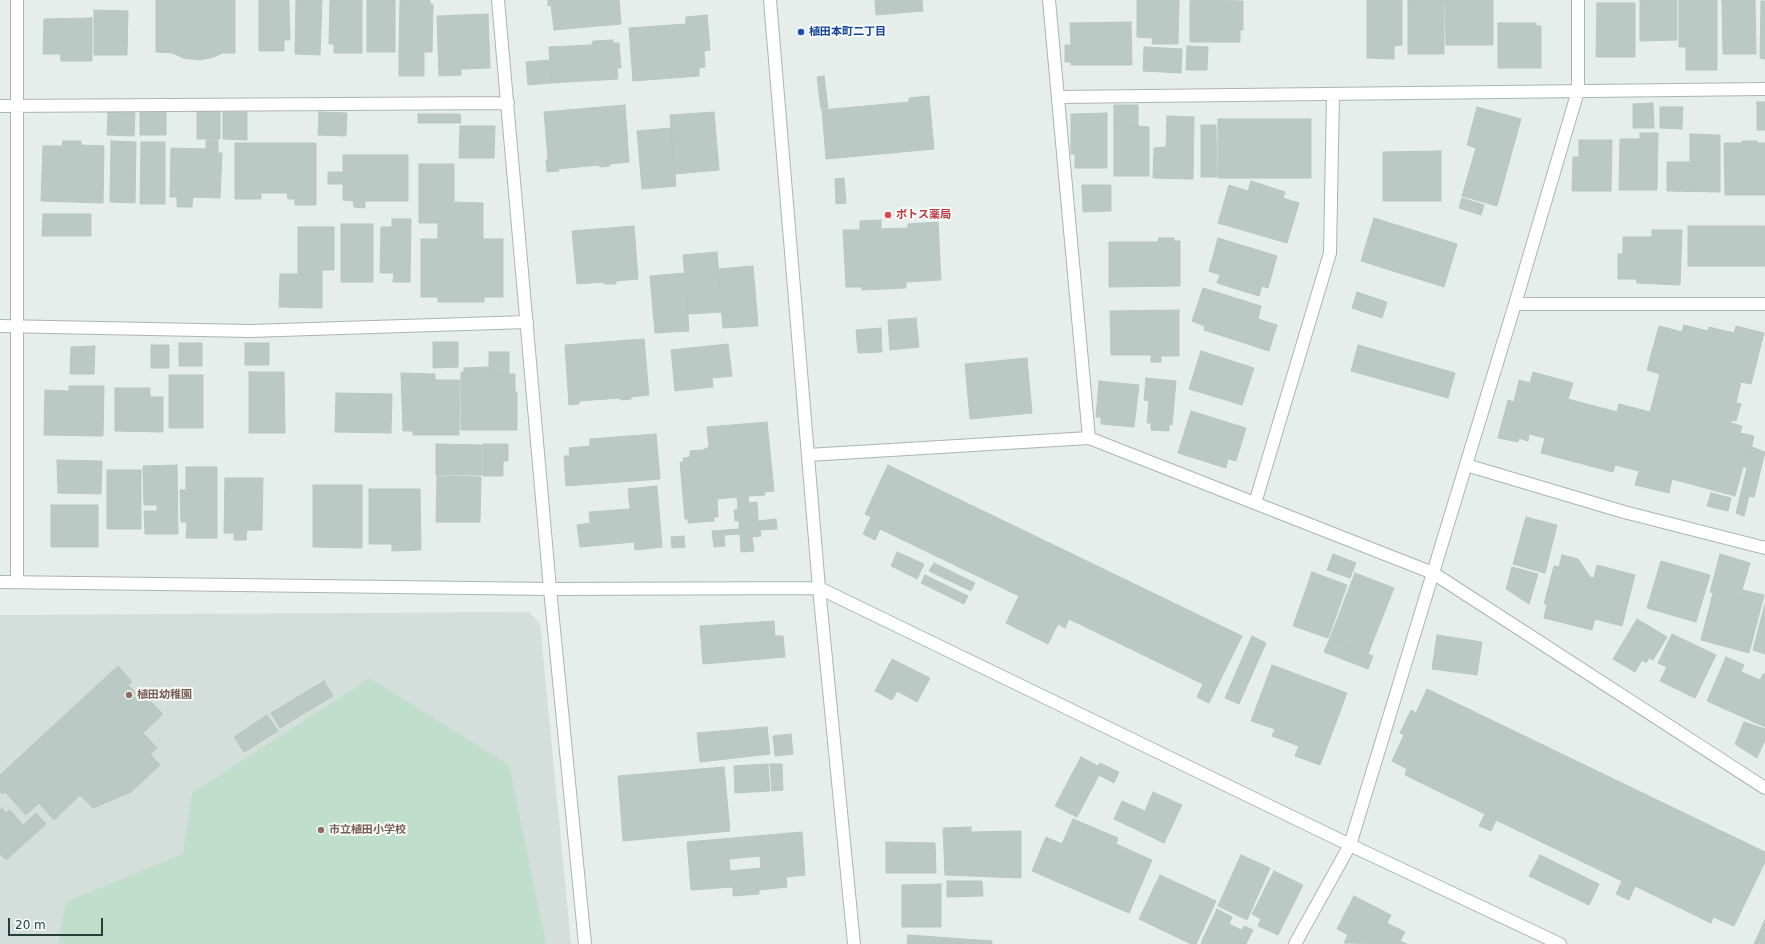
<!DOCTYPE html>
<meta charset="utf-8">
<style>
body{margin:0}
#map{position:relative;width:1765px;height:944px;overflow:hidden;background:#e6eeeb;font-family:"DejaVu Sans",sans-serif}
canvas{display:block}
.scale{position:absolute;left:8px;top:918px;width:95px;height:18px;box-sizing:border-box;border:2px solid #253f3c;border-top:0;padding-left:5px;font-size:12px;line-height:14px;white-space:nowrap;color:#253f3c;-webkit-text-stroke:3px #f6faf9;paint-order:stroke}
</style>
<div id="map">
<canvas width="1765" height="944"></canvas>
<div class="scale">20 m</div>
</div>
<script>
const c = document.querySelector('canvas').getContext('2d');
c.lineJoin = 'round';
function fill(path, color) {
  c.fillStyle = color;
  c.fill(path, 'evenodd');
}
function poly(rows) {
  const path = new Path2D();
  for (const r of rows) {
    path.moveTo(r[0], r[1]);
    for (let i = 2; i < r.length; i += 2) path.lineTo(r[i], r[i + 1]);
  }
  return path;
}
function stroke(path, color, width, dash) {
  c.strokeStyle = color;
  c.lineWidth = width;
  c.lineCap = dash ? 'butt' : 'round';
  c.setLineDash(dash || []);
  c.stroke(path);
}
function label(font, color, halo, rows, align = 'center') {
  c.font = font + ' "DejaVu Sans","Noto Sans JP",sans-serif';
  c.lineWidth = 4;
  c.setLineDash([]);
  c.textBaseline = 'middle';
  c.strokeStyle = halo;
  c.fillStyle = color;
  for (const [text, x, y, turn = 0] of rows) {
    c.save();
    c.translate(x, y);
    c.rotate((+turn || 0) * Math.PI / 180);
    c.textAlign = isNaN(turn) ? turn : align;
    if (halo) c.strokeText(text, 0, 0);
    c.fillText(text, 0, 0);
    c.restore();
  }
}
const built = poly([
 [529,612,540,624,571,944,0,944,0,615]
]);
const green = poly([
 [370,678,509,765,546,944,65,944,58,942,66,902,183,854,192,793]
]);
const building = poly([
 [156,0,235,0,235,53,222,53,214,57,200,60,183,58,173,53,156,52,156,0],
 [259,0,289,0,290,40,284,40,284,51,259,51,259,0],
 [296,0,322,0,320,55,295,54,296,0],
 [330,0,362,0,362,53,334,53,334,44,329,44,330,0],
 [367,0,395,0,395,52,367,52,367,0],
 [400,0,430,0,430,4,433,4,432,52,399,52,400,0],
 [548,0,619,0,621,24,554,30,551,5,548,6,548,0],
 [875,0,922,0,923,11,876,15,875,0],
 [1137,0,1179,0,1178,44,1152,44,1153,38,1137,37,1137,0],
 [1195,0,1243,1,1243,30,1240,30,1240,42,1190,42,1190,1,1195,0],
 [1367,0,1402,0,1402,45,1394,46,1394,59,1367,58,1367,0],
 [1408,0,1444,0,1444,54,1408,54,1408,0],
 [1445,0,1493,0,1493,45,1446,45,1445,0],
 [1640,0,1677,0,1677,40,1640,41,1640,0],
 [1679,0,1717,0,1717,47,1679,47,1679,0],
 [1722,0,1755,0,1756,54,1723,54,1722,0],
 [1761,1,1765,1,1765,59,1760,58,1761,1],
 [1597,3,1635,3,1635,57,1596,57,1597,3],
 [94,10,128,11,127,55,94,55,94,10],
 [488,14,490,68,461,69,461,75,439,76,437,16,488,14],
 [707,15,710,50,704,51,705,67,699,68,699,76,633,81,629,28,686,24,686,17,707,15],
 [92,18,92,61,61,61,60,54,43,54,44,19,92,18],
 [1131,22,1132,65,1071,65,1071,62,1065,62,1065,45,1071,45,1070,23,1131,22],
 [1498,23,1536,23,1536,26,1541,26,1541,68,1498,68,1498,23],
 [613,40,613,43,619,43,621,68,617,68,618,79,551,83,549,47,592,45,593,41,613,40],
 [1187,46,1208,47,1207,70,1186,70,1187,46],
 [1144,47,1182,49,1181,73,1143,71,1144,47],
 [1686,47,1717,47,1717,70,1686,70,1686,47],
 [399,52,424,52,424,76,399,76,399,52],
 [550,60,551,83,528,85,526,62,550,60],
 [824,76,828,108,821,109,817,77,824,76],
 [929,96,934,149,826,159,822,110,909,102,909,98,929,96],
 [1757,102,1765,102,1765,130,1757,130,1757,102],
 [1653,103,1654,128,1633,128,1633,104,1653,103],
 [625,105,629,162,610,164,610,166,600,167,599,165,558,169,559,171,547,172,546,160,548,160,544,112,625,105],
 [1114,105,1138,105,1138,126,1114,127,1114,105],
 [1477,107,1521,119,1497,206,1462,196,1476,148,1467,145,1477,107],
 [1660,107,1683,107,1682,129,1660,128,1660,107],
 [108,111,135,111,134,136,107,135,108,111],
 [140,111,166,111,166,135,140,135,140,111],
 [197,111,220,111,220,139,197,139,197,111],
 [223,112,247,112,247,140,223,139,223,112],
 [319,112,347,113,346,136,318,135,319,112],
 [714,112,719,170,675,174,670,115,714,112],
 [1107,113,1107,168,1075,168,1075,154,1071,154,1071,114,1107,113],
 [418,114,460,114,461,123,418,123,418,114],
 [1167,116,1194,117,1193,179,1153,178,1154,148,1166,147,1167,116],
 [1218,119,1311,119,1311,178,1218,178,1218,119],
 [1201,125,1216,125,1217,177,1201,177,1201,125],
 [460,126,495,126,494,158,459,158,460,126],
 [1138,126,1149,127,1149,176,1114,176,1114,127,1138,126],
 [671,128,676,186,642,189,637,131,671,128],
 [1640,133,1658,133,1657,190,1619,190,1620,139,1640,139,1640,133],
 [1690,134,1720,135,1720,192,1667,191,1667,162,1690,162,1690,134],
 [206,140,218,140,218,153,222,153,220,198,193,197,192,207,177,207,177,197,170,197,171,148,206,149,206,140],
 [1579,140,1612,140,1611,191,1572,191,1573,157,1579,157,1579,140],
 [63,141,81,141,81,145,104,146,103,203,41,201,43,146,62,146,63,141],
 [111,141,136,142,135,203,110,202,111,141],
 [1742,141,1757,141,1758,143,1765,143,1765,195,1725,195,1724,143,1742,143,1742,141],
 [141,142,165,142,165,204,140,204,141,142],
 [235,143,316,143,316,205,295,205,295,199,288,199,287,193,261,193,261,199,235,199,235,143],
 [1441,151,1441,201,1383,201,1383,152,1441,151],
 [343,155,408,155,408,201,365,201,365,208,354,207,353,201,343,200,343,184,328,184,328,172,343,172,343,155],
 [419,164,454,164,454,202,483,203,483,239,503,239,503,297,484,297,484,302,438,302,438,297,421,297,421,239,438,239,438,223,419,223,419,164],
 [844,178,846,203,836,204,835,179,844,178],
 [1251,181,1285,192,1283,198,1299,203,1287,243,1218,223,1229,185,1248,191,1251,181],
 [1082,185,1111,185,1111,211,1083,212,1082,185],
 [1462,198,1484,205,1481,215,1459,208,1462,198],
 [43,214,91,214,91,236,42,236,43,214],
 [1374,218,1457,244,1444,287,1361,261,1374,218],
 [392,219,411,219,410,282,393,282,394,273,380,273,381,227,392,227,392,219],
 [881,220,881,229,908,228,908,224,938,222,941,280,906,282,906,288,862,290,862,287,846,287,843,230,860,230,860,221,881,220],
 [341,224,373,224,373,282,341,282,341,224],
 [634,226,638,279,616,281,616,284,604,284,604,282,577,284,572,231,634,226],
 [1688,226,1765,226,1765,266,1688,266,1688,226],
 [298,227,334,227,334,270,322,270,322,274,298,274,298,227],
 [1652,230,1682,230,1680,285,1637,283,1636,279,1618,279,1618,254,1623,254,1623,237,1652,237,1652,230],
 [1159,238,1174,238,1174,241,1180,241,1180,286,1109,287,1109,242,1158,242,1159,238],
 [1218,238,1277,256,1268,288,1262,286,1259,296,1217,283,1220,275,1209,271,1218,238],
 [717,252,722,312,688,314,683,255,717,252],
 [753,266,758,326,723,328,718,269,753,266],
 [685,273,689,331,655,333,650,276,685,273],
 [280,274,322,274,322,308,279,307,280,274],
 [1203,288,1261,306,1258,319,1277,325,1269,351,1204,330,1205,326,1192,321,1203,288],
 [1357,292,1387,302,1382,318,1352,308,1357,292],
 [1179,310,1179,356,1161,356,1161,362,1151,362,1151,355,1111,355,1110,311,1179,310],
 [916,318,919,347,890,350,888,320,916,318],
 [1684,325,1708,331,1709,327,1734,333,1736,326,1764,333,1751,384,1741,382,1736,403,1741,404,1736,421,1732,420,1731,423,1742,426,1740,433,1754,436,1747,467,1743,467,1735,496,1672,479,1669,493,1635,485,1639,471,1615,465,1613,472,1541,453,1545,438,1529,434,1528,441,1519,438,1518,442,1498,438,1508,400,1514,402,1519,380,1530,383,1533,372,1573,383,1568,399,1617,412,1619,404,1650,412,1660,374,1647,370,1659,326,1682,332,1684,325],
 [881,328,882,352,858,353,856,330,881,328],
 [644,339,649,395,631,397,631,399,620,400,620,398,579,401,579,404,569,405,565,345,644,339],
 [433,342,458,342,458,367,433,368,433,342],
 [179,343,202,343,202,366,179,366,179,343],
 [245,343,269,343,269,365,245,365,245,343],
 [728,344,732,376,712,378,713,387,675,391,671,350,728,344],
 [151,345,169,345,169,368,151,368,151,345],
 [1358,345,1455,373,1448,398,1351,371,1358,345],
 [95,346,94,374,70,374,71,347,95,346],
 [1201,351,1254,368,1242,405,1189,389,1201,351],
 [489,352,509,352,509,374,489,374,489,352],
 [1027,358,1032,413,970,419,965,364,1027,358],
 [489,367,489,374,515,374,515,392,517,392,517,430,461,430,461,372,464,372,464,368,489,367],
 [249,372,284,372,285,433,249,433,249,372],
 [401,373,435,374,435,380,460,380,459,435,413,435,413,431,403,431,401,373],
 [169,375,203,375,203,428,169,428,169,375],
 [1146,378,1176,381,1172,425,1169,424,1169,431,1151,430,1151,423,1147,423,1149,401,1144,400,1146,378],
 [1099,381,1139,385,1134,427,1101,424,1101,417,1096,417,1099,381],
 [69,386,104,386,103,436,44,435,45,390,69,391,69,386],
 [115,388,150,388,150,397,163,397,163,432,115,431,115,388],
 [336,393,392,394,391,433,335,432,336,393],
 [1191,411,1246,428,1236,461,1228,459,1226,468,1178,453,1191,411],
 [767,422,774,491,764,492,765,495,748,496,749,503,757,502,758,519,735,521,734,510,738,509,737,497,717,499,718,517,714,517,714,521,688,523,688,519,685,519,680,462,684,462,683,458,690,457,690,451,703,450,709,447,707,427,767,422],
 [656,434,660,479,566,486,564,456,570,456,569,448,590,446,590,439,656,434],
 [436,444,482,445,482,475,436,475,436,444],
 [483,444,508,444,508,461,503,461,503,476,483,476,483,444],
 [1752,447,1765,452,1754,497,1749,496,1744,516,1736,513,1752,447],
 [57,460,102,461,101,494,58,493,57,460],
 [177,465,178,534,145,534,144,511,157,511,157,505,144,505,143,466,177,465],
 [888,465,1242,636,1209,703,1197,697,1203,684,1069,619,1065,628,1058,624,1048,644,1006,623,1019,596,880,529,875,540,863,534,871,517,865,514,888,465],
 [186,467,217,467,217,538,186,538,187,522,181,522,180,490,186,490,186,467],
 [107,470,141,470,141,529,107,529,107,470],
 [437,476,481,477,480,522,436,522,437,476],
 [225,478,263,478,262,530,247,530,246,540,234,540,234,533,224,533,225,478],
 [313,485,362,485,362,548,313,547,313,485],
 [657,486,662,547,635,550,634,542,580,547,577,525,590,523,589,512,630,509,628,489,657,486],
 [369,489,420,489,421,550,392,551,392,544,369,544,369,489],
 [1711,493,1731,498,1728,511,1707,506,1711,493],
 [51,505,98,505,98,547,51,547,51,505],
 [1526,517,1557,525,1545,573,1513,564,1526,517],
 [758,519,758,521,776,519,777,529,760,530,761,536,752,537,754,551,741,552,740,534,724,535,725,546,714,547,712,531,739,529,739,521,758,519],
 [684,536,685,547,672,548,671,537,684,536],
 [897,552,924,564,917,579,891,566,897,552],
 [1333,554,1356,563,1350,578,1327,570,1333,554],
 [1720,554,1750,563,1739,600,1710,592,1720,554],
 [1562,555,1578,559,1590,577,1594,578,1597,565,1635,575,1622,626,1595,619,1592,630,1544,618,1547,604,1544,604,1554,566,1559,567,1562,555],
 [1661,561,1710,575,1696,622,1647,608,1661,561],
 [934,563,975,583,971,591,929,571,934,563],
 [1512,567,1538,574,1529,604,1506,589,1512,567],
 [1312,572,1347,585,1328,638,1293,626,1312,572],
 [1355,573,1394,588,1368,654,1330,638,1355,573],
 [925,575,968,596,964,604,921,583,925,575],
 [1743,590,1764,595,1749,653,1701,640,1713,593,1740,600,1743,590],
 [1765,604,1765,654,1753,650,1765,604],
 [1637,619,1667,637,1653,660,1649,658,1646,663,1642,660,1635,672,1613,659,1637,619],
 [774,621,775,636,783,636,785,657,703,664,700,626,774,621],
 [1672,634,1716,655,1695,698,1660,681,1667,667,1658,663,1672,634],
 [1437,635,1482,642,1477,675,1432,669,1437,635],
 [1252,636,1266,643,1239,704,1225,698,1252,636],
 [1330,638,1373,656,1368,669,1324,652,1330,638],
 [1726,657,1744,665,1741,672,1760,680,1763,674,1765,674,1765,727,1707,701,1726,657],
 [892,659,930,678,917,702,897,691,892,700,875,691,892,659],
 [1272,665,1347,693,1320,765,1295,756,1299,746,1272,736,1275,729,1251,721,1272,665],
 [118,666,132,682,128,685,144,701,147,698,163,714,143,733,157,748,150,754,160,765,131,792,93,808,80,795,54,820,39,803,26,815,5,792,2,794,0,791,0,775,118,666],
 [324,681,333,696,280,728,271,713,324,681],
 [1427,689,1765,852,1765,862,1734,926,1713,917,1711,923,1635,886,1629,900,1616,894,1622,881,1496,820,1491,831,1479,826,1485,814,1405,775,1407,769,1392,761,1404,735,1400,733,1411,710,1416,713,1427,689],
 [267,715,278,731,244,752,234,737,267,715],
 [1744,722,1765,729,1765,740,1757,758,1735,744,1744,722],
 [767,727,770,754,700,762,697,733,767,727],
 [791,734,793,754,775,756,773,736,791,734],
 [1081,757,1098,766,1100,763,1119,772,1114,783,1099,775,1077,817,1055,806,1081,757],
 [768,764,770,791,735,793,734,766,768,764],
 [770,764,782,764,783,790,772,791,770,764],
 [724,767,730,831,623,841,618,776,724,767],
 [1153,792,1182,805,1164,843,1114,819,1122,801,1145,811,1153,792],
 [2,808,6,813,10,810,23,825,36,813,46,824,6,860,0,854,0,810,2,808],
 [1073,819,1118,838,1116,844,1152,860,1129,913,1032,871,1046,837,1062,844,1073,819],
 [971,827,971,832,1021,831,1021,878,945,875,943,828,971,827],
 [802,832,805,875,786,877,787,887,759,890,759,894,733,896,733,887,691,890,687,842,802,832],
 [760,856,761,868,730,871,729,859,760,856],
 [886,842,935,843,936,873,886,873,886,842],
 [1241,855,1270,868,1247,920,1218,906,1241,855],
 [1540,855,1599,884,1589,905,1529,876,1540,855],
 [1274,871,1303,885,1278,935,1258,926,1261,919,1252,914,1274,871],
 [1160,875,1216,901,1196,944,1191,944,1139,919,1160,875],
 [947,881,982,881,983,896,947,897,947,881],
 [941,884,941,927,902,927,902,885,941,884],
 [1354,896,1391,915,1387,923,1405,932,1400,941,1407,944,1344,943,1348,935,1337,929,1354,896],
 [1217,909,1232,917,1229,924,1242,930,1244,926,1253,930,1246,944,1204,944,1201,943,1217,909],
 [1765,920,1765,944,1754,944,1765,920],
 [908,935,992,941,992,944,907,944,908,935]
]);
const minor = poly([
 [498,0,550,589,585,944],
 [1049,0,1089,438],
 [1058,97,1765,89],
 [0,106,508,103],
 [1515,304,1765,304],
 [0,326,250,331,527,322],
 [808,455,1089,438,1433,573,1765,788],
 [1466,465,1624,512,1765,548],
 [1255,503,1330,253,1333,94],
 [17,582,17,0],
 [1295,944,1350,845,1515,304,1578,91,1578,0]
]);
const tertiary = poly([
 [770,0,819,588,854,944],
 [0,582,550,589,819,588,1350,845,1560,944]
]);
const markers = [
 [801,32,4,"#1a4fb4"],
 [888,215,4,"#e0444e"],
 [129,695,4,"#8d6e63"],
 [321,830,4,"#8d6e63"]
];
const transitNames = [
 ["植田本町二丁目",809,32]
];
const healthNames = [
 ["ポトス薬局",896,215]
];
const educationNames = [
 ["植田幼稚園",137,695],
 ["市立植田小学校",329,830]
];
fill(built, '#d4dedb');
fill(green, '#c0decc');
fill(building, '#bbc9c5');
stroke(building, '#b8c7c3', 1);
stroke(minor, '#a8b6b3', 14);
stroke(tertiary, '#a8b6b3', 14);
stroke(minor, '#fff', 12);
stroke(tertiary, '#fff', 12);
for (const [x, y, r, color] of markers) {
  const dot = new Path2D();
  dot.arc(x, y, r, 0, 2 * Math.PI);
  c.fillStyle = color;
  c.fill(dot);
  stroke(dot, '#f6faf9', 1.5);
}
label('bold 11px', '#164399', '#f6faf9', transitNames, 'left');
label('bold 11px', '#be3a42', '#f6faf9', healthNames, 'left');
label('bold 11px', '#785e54', '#f6faf9', educationNames, 'left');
</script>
